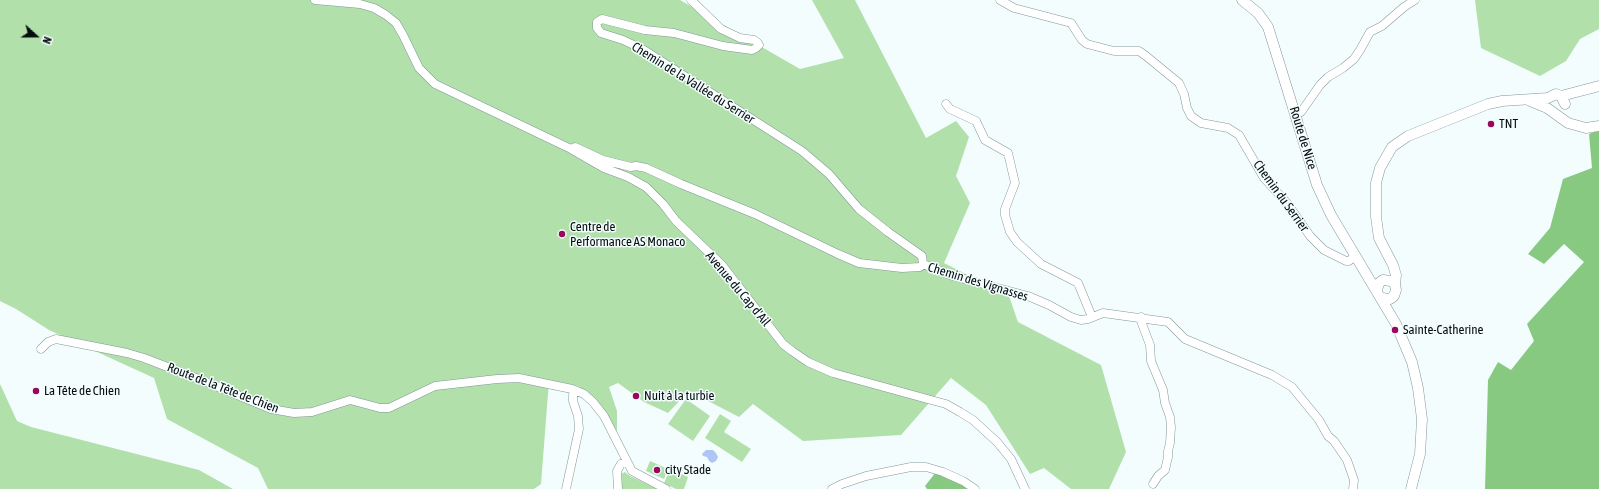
<!DOCTYPE html>
<meta charset="utf-8">
<style>
body{margin:0}
#map{position:relative;width:1599px;height:489px;overflow:hidden;background:#f4fdfe;font-family:"Asap Condensed",sans-serif}
canvas{display:block}
.north{position:absolute;left:16px;top:16px;width:40px;height:40px;-webkit-text-stroke:3px #f4fdfe;paint-order:stroke;rotate:111deg;font-size:11px;font-weight:700;line-height:16px;text-align:center;color:#060d0e}
.north::after{content:'';display:block;margin:auto;width:14px;height:18px;background:#060d0e;clip-path:polygon(50% 0,100% 100%,50% 72%,0 100%)}
</style>
<div id="map">
<canvas width="1599" height="489"></canvas>
<div class="north">N</div>
</div>
<script>
const c = document.querySelector('canvas').getContext('2d');
c.lineJoin = 'round';
function fill(path, color) {
  c.fillStyle = color;
  c.fill(path, 'evenodd');
}
function poly(rows) {
  const path = new Path2D();
  for (const r of rows) {
    path.moveTo(r[0], r[1]);
    for (let i = 2; i < r.length; i += 2) path.lineTo(r[i], r[i + 1]);
  }
  return path;
}
function stroke(path, color, width, dash) {
  c.strokeStyle = color;
  c.lineWidth = width;
  c.lineCap = dash ? 'butt' : 'round';
  c.setLineDash(dash || []);
  c.stroke(path);
}
function label(font, color, halo, rows, align = 'center') {
  c.font = font + ' "Asap Condensed",sans-serif';
  c.lineWidth = 3;
  c.setLineDash([]);
  c.textBaseline = 'middle';
  c.strokeStyle = halo;
  c.fillStyle = color;
  for (const [text, x, y, turn = 0] of rows) {
    c.save();
    c.translate(x, y);
    c.rotate((+turn || 0) * Math.PI / 180);
    c.textAlign = isNaN(turn) ? turn : align;
    if (halo) c.strokeText(text, 0, 0);
    c.fillText(text, 0, 0);
    c.restore();
  }
}
const green = poly([
 [0,0,680,0,800,69,844,58,812,0,855,0,926,138,956,121,969,137,956,176,970,203,944,263,1009,296,1018,322,1101,365,1126,452,1109,489,1071,489,1044,468,1030,474,986,405,951,378,901,435,803,441,753,404,739,417,689,391,668,413,644,402,618,383,609,387,617,411,617,431,599,405,578,386,549,381,541,484,534,489,268,489,258,468,167,419,154,378,49,330,16,309,0,301],
 [1475,0,1599,0,1599,29,1580,39,1566,61,1540,76,1481,48],
 [0,384,17,421,31,427,199,470,233,489,0,489],
 [686,399,710,416,693,441,668,424],
 [720,414,731,421,724,432,751,449,742,462,705,438],
 [650,461,668,469,664,479,646,471],
 [670,469,688,477,684,489,676,489,664,483],
 [625,472,630,476,658,489,622,489,620,480,621,474]
]);
const forest = poly([
 [1599,130,1599,489,1485,489,1488,380,1498,362,1511,370,1534,341,1527,324,1584,262,1564,244,1544,264,1528,254,1550,228,1563,179,1592,168,1589,134],
 [936,472,967,487,969,489,927,489,925,486]
]);
const water = poly([
 [706,450,713,450,716,453,718,457,716,461,712,463,709,461,707,457,703,456,702,454]
]);
const minor = poly([
 [315,0,360,4,374,8,386,15,396,23,403,35,419,68,435,84,571,149,604,168,628,177,646,187,663,204,676,221,722,265,783,344,792,351,808,362,833,373,931,400,946,404,960,412,973,420,997,442,1011,459,1025,489],
 [691,0,721,29,740,38,754,40,758,43,759,45,756,48,752,50,723,46,674,33,645,30,602,19,597,22,597,28,601,33,623,40,644,50,802,151,829,174,859,209,888,232,922,256,923,264],
 [1000,0,1014,8,1071,23,1082,40,1087,44,1114,51,1139,51,1146,56,1179,83,1184,94,1187,108,1191,116,1201,123,1228,128,1239,135,1264,178,1287,203,1310,236,1324,250,1346,261,1349,261,1355,256],
 [946,104,950,109,976,121,985,140,1008,153,1015,183,1005,209,1005,215,1010,232,1017,242,1041,264,1078,283,1092,317],
 [1296,114,1301,112,1320,85,1328,77,1343,68,1354,59,1360,50,1370,32,1382,26,1404,7,1415,0],
 [571,149,575,147,603,160,631,167,636,166,646,168,681,184,755,214,838,254,859,263,902,268,920,267,923,264,953,276,1028,296,1049,305,1071,317,1081,320,1088,319,1103,313,1168,322,1185,339,1272,375,1292,387,1319,420,1328,436,1334,441,1347,460,1354,480,1353,489],
 [1141,317,1141,321,1150,345,1151,361,1163,390,1165,403,1170,417,1171,427,1170,443,1168,451,1168,457,1165,470,1158,476,1153,484],
 [41,349,48,342,56,339,127,353,144,358,209,383,271,409,294,413,312,412,350,400,380,408,389,408,435,386,497,379,519,378,572,389,584,394,593,402,604,416,632,471,666,489],
 [566,489,579,429,578,416,573,401,573,395,575,391],
 [618,489,617,471,621,464,626,461],
 [832,489,842,484,866,476,911,467,926,467,943,472,963,481,975,489]
]);
const major = poly([
 [1242,0,1258,13,1268,27,1317,185,1331,215,1396,324,1412,362,1418,388,1422,419,1420,454,1411,489],
 [1561,96,1599,86],
 [1530,101,1547,108,1568,123,1586,128,1599,126],
 [1377,290,1379,283,1383,280,1391,281,1395,284],
 [1382,298,1390,299,1394,296,1396,290,1395,284,1396,275,1393,265,1379,238,1376,217,1376,183,1380,168,1392,147,1408,136,1488,104,1502,101,1548,98,1556,94,1561,96,1565,104]
]);
const markers = [
 [1491,124,4,"#99095b"],
 [562,234,4,"#99095b"],
 [1395,330,4,"#99095b"],
 [36,391,4,"#99095b"],
 [636,396,4,"#99095b"],
 [657,470,4,"#99095b"]
];
const streetNames = [
 ["Chemin de la Vallée du Serrier",693,83,32],
 ["Route de Nice",1303,138,73],
 ["Chemin du Serrier",1281,196,54],
 ["Chemin des Vignasses",978,282,17],
 ["Avenue du Cap d'Ail",738,289,50],
 ["Route de la Tête de Chien",223,388,21]
];
const poiNames = [
 ["TNT",1499,124],
 ["Centre de",570,227],
 ["Performance AS Monaco",570,242],
 ["Sainte-Catherine",1403,330],
 ["La Tête de Chien",44,391],
 ["Nuit à la turbie",644,396],
 ["city Stade",665,470]
];
fill(green, '#b1e0ab');
fill(forest, '#88c981');
fill(water, '#adc6f5');
stroke(minor, '#829799', 9);
stroke(major, '#829799', 11);
stroke(minor, '#fff', 8);
stroke(major, '#fff', 10);
for (const [x, y, r, color] of markers) {
  const dot = new Path2D();
  dot.arc(x, y, r, 0, 2 * Math.PI);
  c.fillStyle = color;
  c.fill(dot);
  stroke(dot, '#f4fdfe', 1.5);
}
label('13px', '#060d0e', '#f4fdfe', streetNames);
label('13px', '#060d0e', '#f4fdfe', poiNames, 'left');
</script>
